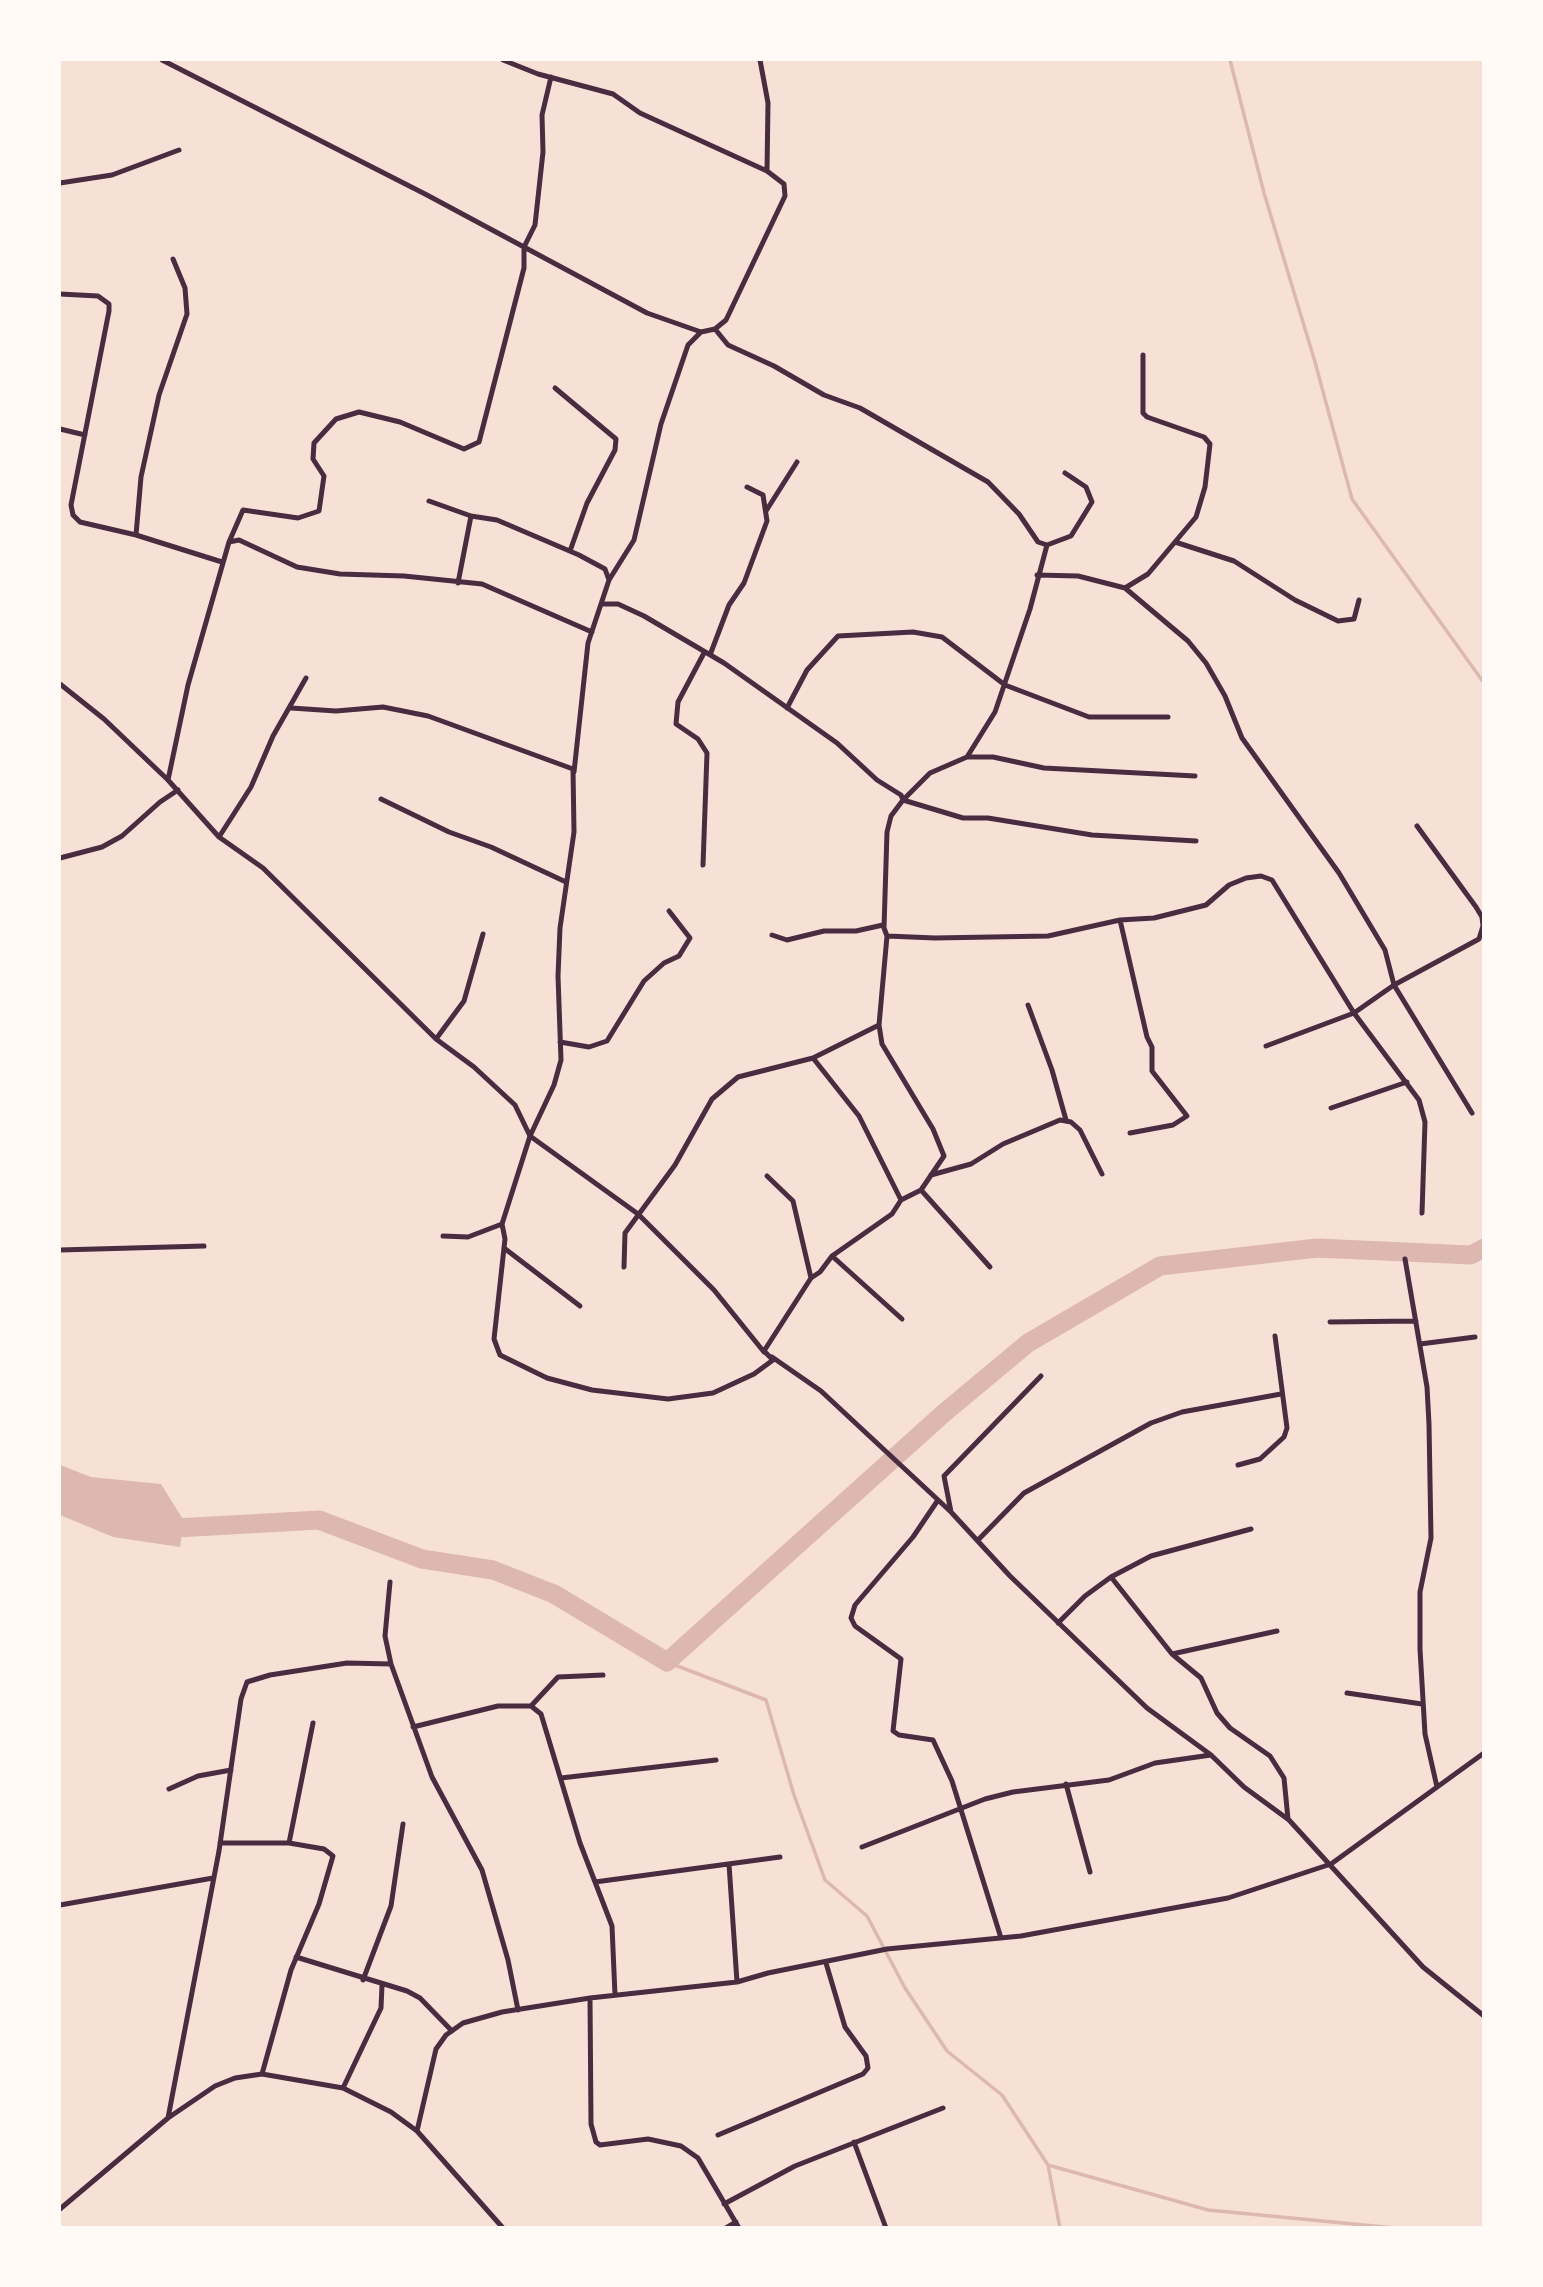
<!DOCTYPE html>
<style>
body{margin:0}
#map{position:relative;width:1543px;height:2287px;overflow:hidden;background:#f7e1d7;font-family:"Source Sans 3",sans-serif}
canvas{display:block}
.frame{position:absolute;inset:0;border:61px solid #fffaf5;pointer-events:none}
</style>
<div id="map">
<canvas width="1543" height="2287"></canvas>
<div class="frame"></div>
</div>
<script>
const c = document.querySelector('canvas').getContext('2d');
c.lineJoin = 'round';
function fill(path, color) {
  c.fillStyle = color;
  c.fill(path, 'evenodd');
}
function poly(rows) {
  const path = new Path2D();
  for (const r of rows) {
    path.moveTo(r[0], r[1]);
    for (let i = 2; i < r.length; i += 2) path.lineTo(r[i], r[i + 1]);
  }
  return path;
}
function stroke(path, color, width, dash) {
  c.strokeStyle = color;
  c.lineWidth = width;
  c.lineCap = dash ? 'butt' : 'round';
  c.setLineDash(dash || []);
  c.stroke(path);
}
const water = poly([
 [60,1465,91,1477,161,1484,184,1521,180,1547,113,1537,60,1515]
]);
const stream = poly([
 [1230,60,1264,193,1315,362,1352,499,1484,683],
 [667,1662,766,1700,794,1795,825,1880,867,1916,905,1988,947,2051,1002,2095,1048,2165,1060,2228],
 [1048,2165,1208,2210,1395,2228]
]);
const river = poly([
 [156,1524,176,1528,319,1520,422,1559,493,1570,554,1594,667,1662,944,1413,1028,1343,1160,1266,1317,1248,1471,1255,1484,1248]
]);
const minor = poly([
 [162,60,427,195,647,313,701,332,715,329,726,320,785,196,784,184,767,171,640,113,613,94,538,74,503,60],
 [760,60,768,103,767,171],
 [60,183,112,175,179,150],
 [60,294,98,296,109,304,109,311,71,505,73,515,80,522,136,535,222,562],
 [1143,355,1143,413,1147,417,1204,437,1210,444,1205,487,1196,517,1175,542],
 [555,388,616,439,615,450,587,503,570,551],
 [60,429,85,435],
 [429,501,471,516,497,520,579,555,605,569,609,580],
 [766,511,797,462],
 [136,535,141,477,159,395,187,314,185,288,173,259],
 [229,542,243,510,298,518,319,511,324,476,313,459,314,443,336,419,359,412,400,422,464,449,479,442,524,268,524,247,535,225,543,152,542,115,551,77],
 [1047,545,1071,536,1092,502,1086,487,1065,473],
 [1037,575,1078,576,1125,588,1188,641,1206,663,1225,696,1242,738,1339,873,1385,950,1394,985,1354,1013,1266,1046],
 [458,583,471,516],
 [1125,588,1148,574,1175,542,1234,561,1295,600,1338,621,1354,619,1359,600],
 [602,604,618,604,644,616,724,663,837,743,877,780,901,795,903,800,963,818,988,818,1092,835,1196,841],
 [710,655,729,605,744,583,767,521,763,495,747,487],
 [60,684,104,719,168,780,219,837,263,868,436,1039,474,1067,515,1105,530,1136,638,1214,714,1290,764,1352],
 [291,708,336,711,383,707,428,716,573,769,574,832,560,928,558,976,561,1060,554,1085,530,1136,502,1224,505,1239,494,1339,500,1355,547,1378,592,1390,668,1399,713,1393,754,1374,773,1360,764,1351,811,1278,820,1272,832,1256,892,1214,901,1200,921,1190,944,1156,933,1129,882,1044,879,1025,887,936,884,928,887,832,891,816,903,800,930,773,967,757,995,712,1030,609,1047,545,1038,542,1019,514,988,482,860,408,824,395,774,366,728,345,715,329],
 [787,708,807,670,838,636,913,632,942,637,1005,685,1089,717,1168,717],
 [967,757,993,757,1044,768,1195,776],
 [574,772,588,643,609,580,634,540,661,424,688,345,701,332],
 [168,780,188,685,229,542,239,540,297,567,340,574,404,576,482,584,592,632],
 [381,799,449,832,491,847,566,882],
 [1417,826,1476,907,1482,917,1483,926,1479,939,1394,985,1472,1113],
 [219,837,251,787,273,736,306,678],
 [60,858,102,847,122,836,160,802,178,790],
 [703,865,707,753,698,739,676,724,678,702,704,653],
 [1120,920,1147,1037,1152,1047,1152,1071,1187,1116,1173,1125,1130,1133],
 [772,935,787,940,824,931,856,931,883,925,884,928],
 [887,936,935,938,1048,936,1120,920,1154,918,1206,905,1229,885,1246,878,1261,876,1272,880,1354,1013,1419,1100,1425,1122,1422,1213],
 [1028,1005,1052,1070,1066,1120],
 [436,1039,464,1001,483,934],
 [560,1042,589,1047,607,1041,644,981,664,963,679,956,690,938,669,911],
 [813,1058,859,1116,901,1200],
 [1331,1108,1407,1082],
 [931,1175,971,1164,1003,1144,1060,1120,1071,1122,1080,1130,1102,1174],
 [767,1176,793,1201,811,1278],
 [921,1190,990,1267],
 [443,1236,468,1237,502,1224],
 [504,1248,580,1306],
 [60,1250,204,1246],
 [832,1256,902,1319],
 [1405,1259,1427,1387,1429,1424,1431,1538,1420,1592,1420,1649,1425,1734,1437,1787],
 [624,1267,625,1233,675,1165,712,1099,738,1077,813,1058,879,1025],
 [1330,1322,1416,1321],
 [1420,1344,1475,1337],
 [772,1357,821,1391,951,1512,1010,1576,1147,1708,1211,1755,1244,1787,1289,1820,1423,1967,1484,2016],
 [1238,1465,1260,1459,1284,1437,1287,1428,1275,1336],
 [938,1500,913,1537,855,1605,851,1618,855,1626,901,1659,893,1731,899,1735,933,1740,952,1781,1001,1938],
 [951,1512,944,1476,1041,1376],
 [978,1540,1024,1493,1151,1423,1182,1412,1281,1394],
 [1111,1577,1172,1654,1201,1678,1217,1713,1230,1728,1270,1756,1284,1778,1288,1819],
 [390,1582,385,1636,391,1664],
 [1058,1623,1085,1596,1111,1577,1151,1556,1251,1529],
 [1172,1654,1277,1631],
 [1347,1693,1422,1704],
 [531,1706,558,1677,603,1675],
 [413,1727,498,1706,531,1706,541,1714,580,1843,612,1926,615,1995],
 [561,1778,716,1760],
 [1066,1784,1090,1872],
 [169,1789,198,1776,231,1770],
 [220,1843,289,1843,324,1849,333,1856,319,1904,291,1970,262,2074],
 [289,1843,313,1723],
 [862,1847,985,1799,1013,1792,1109,1780,1155,1763,1211,1755],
 [729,1864,737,1982],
 [595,1882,780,1857],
 [60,1905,213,1878],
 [296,1957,407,1991,420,1998,452,2031],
 [363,1980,391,1906,403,1824],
 [590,1998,591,2124,596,2142,600,2145,648,2139,681,2146,698,2158,739,2228],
 [343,2088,381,2008,382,1985],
 [168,2118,219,1851,241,1699,247,1682,270,1675,347,1663,391,1664,432,1777,482,1870,508,1960,518,2010],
 [417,2131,436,2049,446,2035,463,2023,502,2012,590,1998,737,1982,768,1973,887,1949,1021,1936,1228,1898,1331,1864,1484,1753],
 [718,2135,863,2074,868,2068,866,2056,845,2027,826,1963],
 [854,2142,886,2228],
 [724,2204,795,2166,943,2108],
 [60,2209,168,2118,215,2086,235,2078,262,2074,343,2088,391,2112,417,2131,503,2228],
 [726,2228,736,2222]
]);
fill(water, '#dcb8b0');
stroke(stream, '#dcb8b0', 3.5);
stroke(river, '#dcb8b0', 19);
stroke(minor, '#4a2c40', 5);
</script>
